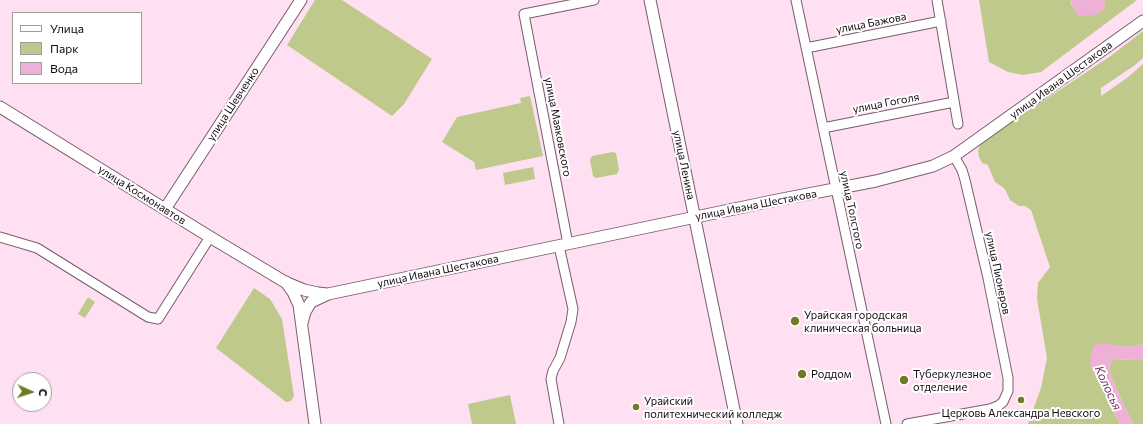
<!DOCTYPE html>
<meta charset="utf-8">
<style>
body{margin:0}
#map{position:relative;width:1143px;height:424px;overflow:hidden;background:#fee0f2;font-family:Commissioner,sans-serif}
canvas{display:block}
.legend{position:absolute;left:12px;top:12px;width:130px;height:72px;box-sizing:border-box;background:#fff;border:1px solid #a19d9f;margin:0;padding:5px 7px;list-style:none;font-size:12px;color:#140a10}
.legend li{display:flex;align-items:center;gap:8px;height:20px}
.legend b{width:20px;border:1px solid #a19d9f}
.north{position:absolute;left:12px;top:372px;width:40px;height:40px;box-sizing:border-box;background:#fff;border:1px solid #a19d9f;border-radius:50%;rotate:93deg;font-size:11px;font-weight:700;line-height:16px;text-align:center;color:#140a10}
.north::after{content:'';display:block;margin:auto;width:14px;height:18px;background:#707a25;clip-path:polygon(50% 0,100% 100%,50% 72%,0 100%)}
</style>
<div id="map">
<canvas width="1143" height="424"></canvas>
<ul class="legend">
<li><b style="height:5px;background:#fff"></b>Улица</li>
<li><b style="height:11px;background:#bec98b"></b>Парк</li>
<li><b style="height:11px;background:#efb0d8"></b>Вода</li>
</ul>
<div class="north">С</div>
</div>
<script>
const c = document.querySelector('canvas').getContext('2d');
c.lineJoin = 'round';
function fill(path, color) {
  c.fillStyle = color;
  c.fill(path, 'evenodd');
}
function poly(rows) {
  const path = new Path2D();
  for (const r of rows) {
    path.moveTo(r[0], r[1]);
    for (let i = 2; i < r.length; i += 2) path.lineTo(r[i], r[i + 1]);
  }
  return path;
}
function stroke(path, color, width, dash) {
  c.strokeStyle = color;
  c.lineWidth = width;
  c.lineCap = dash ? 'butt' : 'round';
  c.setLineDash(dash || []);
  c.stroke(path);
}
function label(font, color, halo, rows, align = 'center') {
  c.font = font + ' Commissioner,sans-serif';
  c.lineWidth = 4;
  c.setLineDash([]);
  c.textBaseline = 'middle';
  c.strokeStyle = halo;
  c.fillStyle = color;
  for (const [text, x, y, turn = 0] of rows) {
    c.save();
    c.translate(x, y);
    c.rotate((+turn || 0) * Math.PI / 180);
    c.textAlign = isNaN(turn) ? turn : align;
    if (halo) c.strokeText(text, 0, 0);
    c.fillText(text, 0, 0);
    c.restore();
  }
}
const green = poly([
 [315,0,342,0,432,59,404,104,392,116,287,45],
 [979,0,1070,0,1072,6,1098,14,1104,8,1105,0,1137,0,1041,72,1023,75,1008,72,989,62],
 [1143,31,1143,58,1135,65,1101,88,1101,96,1127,78,1143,64,1143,344,1132,347,1121,346,1091,367,1105,392,1111,407,1120,424,1028,424,1041,388,1047,358,1037,299,1038,283,1050,267,1031,210,1025,206,1019,206,1010,200,1005,189,995,182,988,165,982,163,979,157,978,150,982,142,1112,55],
 [530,96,543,156,476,170,474,162,442,142,457,117,521,103,520,98],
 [613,152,616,153,619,170,617,174,596,178,593,176,590,160,592,156],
 [533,167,535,179,505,185,503,173],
 [254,288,270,299,282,319,294,396,291,401,286,402,216,348],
 [88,297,95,302,85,318,78,314],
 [1143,359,1143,424,1133,424,1116,388,1110,372,1110,366,1112,360],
 [510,395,516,424,472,424,468,404]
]);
const water = poly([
 [1070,0,1105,0,1104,8,1098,14,1089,16,1077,15],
 [1099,343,1132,347,1143,344,1143,359,1112,360,1110,366,1110,372,1116,388,1133,424,1120,424,1111,407,1105,392,1091,367,1090,362,1092,351,1094,346]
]);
const minor = poly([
 [796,0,886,424],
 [937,0,958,124],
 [806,48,941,21],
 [823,128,954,102],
 [0,237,37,248,148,317,158,319,210,237],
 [568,244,524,14,594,0],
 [559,424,551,379,553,371,560,358,571,322,573,309,559,246],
 [907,424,990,409,998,406,1003,402,1008,391,1008,378,988,278,965,180,962,170,954,156]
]);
const major = poly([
 [650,0,737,424],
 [0,107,210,237,285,282,304,290,318,293,327,294],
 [165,209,301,0],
 [286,282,293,292,299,305,315,424],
 [302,323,305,312,311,302,328,294,777,200,876,181,933,166,954,156,1143,21]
]);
const markers = [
 [795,321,5,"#707a25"],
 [802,374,5,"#707a25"],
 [904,380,5,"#707a25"],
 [1021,400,4,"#707a25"],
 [636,407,4,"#707a25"]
];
const streetNames = [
 ["улица Бажова",871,23,-11],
 ["улица Ивана Шестакова",1061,80,-36],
 ["улица Гоголя",886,103,-11],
 ["улица Шевченко",233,104,-57],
 ["улица Маяковского",558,127,79],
 ["улица Ленина",684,165,78],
 ["улица Космонавтов",142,195,32],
 ["улица Ивана Шестакова",756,205,-11],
 ["улица Толстого",852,210,78],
 ["улица Ивана Шестакова",438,271,-12],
 ["улица Пионеров",998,273,78]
];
const poiNames = [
 ["Урайская городская",804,315],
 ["клиническая больница",804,328],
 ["Роддом",811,374],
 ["Туберкулезное",913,374],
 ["отделение",913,387],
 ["Урайский",644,401],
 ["политехнический колледж",644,414],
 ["Церковь Александра Невского",1021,413,"center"]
];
const waterNames = [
 ["Колосья",1108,388,65]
];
fill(green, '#bec98b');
fill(water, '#efb0d8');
stroke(minor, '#775d6d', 11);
stroke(major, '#775d6d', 13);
stroke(minor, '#fff', 9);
stroke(major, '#fff', 11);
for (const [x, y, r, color] of markers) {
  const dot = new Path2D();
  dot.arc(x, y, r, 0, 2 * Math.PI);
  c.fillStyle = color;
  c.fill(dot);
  stroke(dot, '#fff', 1.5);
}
label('11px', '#140a10', '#fff', streetNames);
label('11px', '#140a10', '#fff', poiNames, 'left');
label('italic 12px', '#782f63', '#fff', waterNames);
</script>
